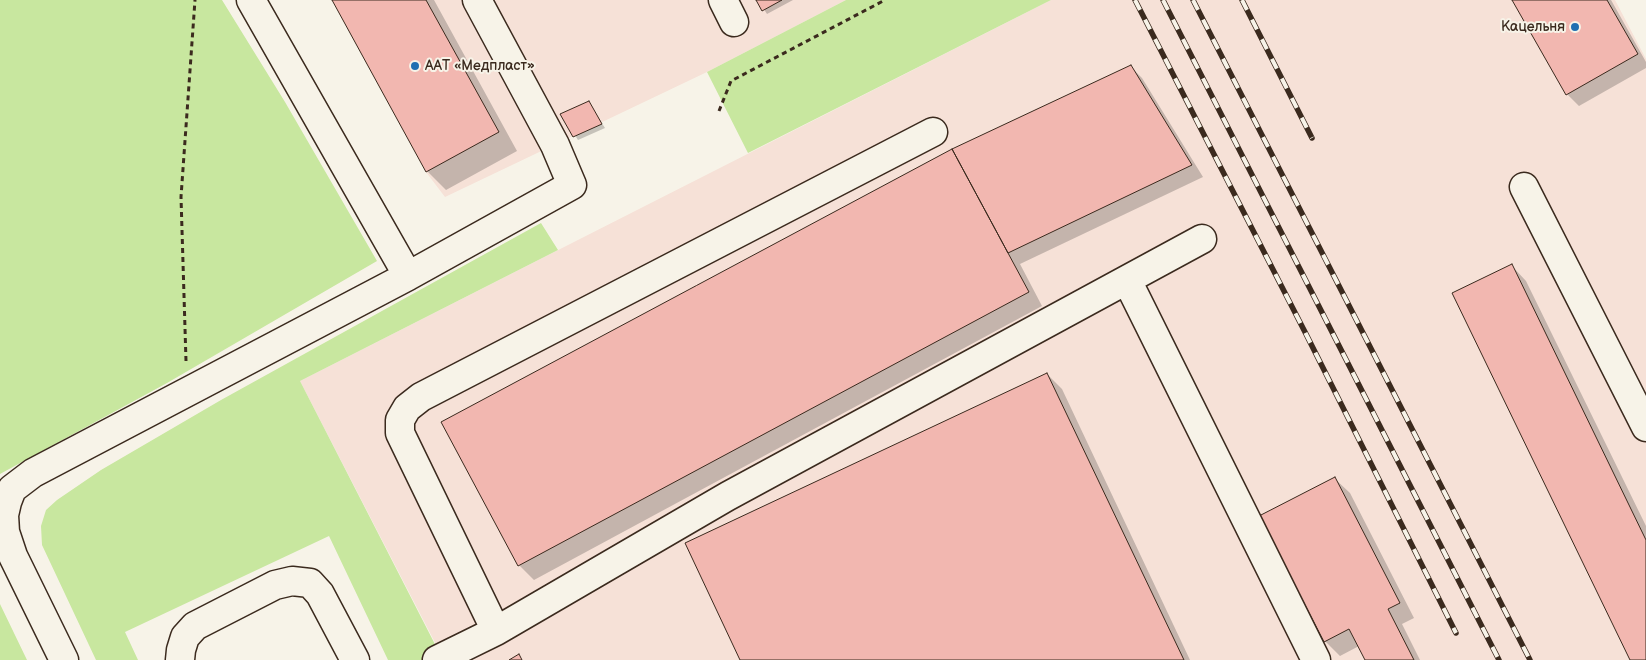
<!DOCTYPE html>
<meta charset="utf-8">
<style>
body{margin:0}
canvas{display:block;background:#f7f3e8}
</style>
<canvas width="1646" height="660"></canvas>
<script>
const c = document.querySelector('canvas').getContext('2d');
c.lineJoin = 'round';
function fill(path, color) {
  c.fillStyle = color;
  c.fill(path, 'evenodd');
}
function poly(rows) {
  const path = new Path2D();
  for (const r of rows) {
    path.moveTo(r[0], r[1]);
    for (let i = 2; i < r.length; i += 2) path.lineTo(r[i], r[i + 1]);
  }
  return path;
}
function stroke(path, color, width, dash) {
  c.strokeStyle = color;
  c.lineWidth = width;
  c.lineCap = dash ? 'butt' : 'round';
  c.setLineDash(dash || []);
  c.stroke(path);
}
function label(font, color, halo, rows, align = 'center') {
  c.font = font + ' "Balsamiq Sans",sans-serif';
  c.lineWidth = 4;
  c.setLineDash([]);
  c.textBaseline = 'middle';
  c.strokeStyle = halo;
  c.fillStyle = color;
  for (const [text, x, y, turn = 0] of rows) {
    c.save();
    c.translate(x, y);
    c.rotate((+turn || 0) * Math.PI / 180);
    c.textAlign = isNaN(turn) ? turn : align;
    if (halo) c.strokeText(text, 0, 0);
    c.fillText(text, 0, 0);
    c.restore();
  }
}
const built = poly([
 [332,0,846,0,707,72,445,197,426,172],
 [1051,0,1615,0,1646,59,1646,660,444,660,300,381]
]);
const green = poly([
 [0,0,222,0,285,102,377,261,167,383,0,474],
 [846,0,1051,0,748,153,707,72],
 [541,223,558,250,300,381,442,658,434,660,388,660,329,536,125,632,138,660,96,660,42,545,41,526,46,510,57,500,101,470,221,400],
 [0,604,27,660,0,660]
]);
const shadow = poly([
 [333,0,434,0,517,151,446,190,427,171],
 [758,0,793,0,767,14],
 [1514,0,1611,0,1646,62,1646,68,1579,106,1567,94],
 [1131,67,1142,78,1203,177,1020,264,1042,306,534,580,519,565],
 [588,102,605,128,578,140,562,115],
 [1512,266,1526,281,1646,526,1646,660,1632,660],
 [1047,374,1062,389,1190,660,742,660],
 [1335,479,1350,493,1414,618,1402,624,1420,660,1366,660,1359,646,1340,656,1325,641]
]);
const building = poly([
 [332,0,426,0,499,132,426,172,332,0],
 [756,0,782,0,762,11,756,0],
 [1512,0,1607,0,1638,54,1566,95,1512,0],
 [1131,65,1192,165,1008,253,952,149,1131,65],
 [589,101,602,124,573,137,560,114,589,101],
 [952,149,1029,292,518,566,441,422,952,149],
 [1512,264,1646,540,1646,660,1630,660,1452,293,1512,264],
 [1047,373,1184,660,740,660,685,543,1047,373],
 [1335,477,1400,603,1388,609,1414,660,1365,660,1349,629,1324,642,1259,516,1335,477],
 [519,654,522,660,509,660,519,654]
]);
const path = poly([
 [719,111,731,81,885,0],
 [186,361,181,197,195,0]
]);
const minor = poly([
 [251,0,408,276],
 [723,0,734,22],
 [1524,187,1646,427],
 [1127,280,1316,660],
 [496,631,400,433,400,420,407,408,421,397,933,132],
 [64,660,13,556,5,532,4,515,7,502,12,489,33,473,408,276,572,185,555,145,477,0],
 [180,660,181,650,185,637,195,626,275,585,292,581,310,583,320,594,355,660],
 [437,660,496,631,728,496,1202,239]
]);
const rail = poly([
 [1135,0,1306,334,1456,633],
 [1163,0,1499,660],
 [1193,0,1530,660],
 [1242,0,1312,138]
]);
const markers = [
 [1575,27,5,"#1f6fb2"],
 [415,66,5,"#1f6fb2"]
];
const poiNames = [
 ["Кацельня",1565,27],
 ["ААТ «Медпласт»",425,66,"left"]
];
fill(built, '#f6e1d7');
fill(green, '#c8e79f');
fill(shadow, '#0003');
fill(building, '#f2b7b0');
stroke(building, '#3b2a1e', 1);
stroke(minor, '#3b2a1e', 31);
stroke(path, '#3b2a1e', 3, [5, 4]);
stroke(minor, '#f7f3e8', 28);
stroke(rail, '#3b2a1e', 5.5);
stroke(rail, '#f7f3e8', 4, [11]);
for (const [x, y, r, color] of markers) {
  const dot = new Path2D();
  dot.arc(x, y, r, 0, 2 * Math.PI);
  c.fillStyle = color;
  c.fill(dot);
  stroke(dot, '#f7f3e8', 2);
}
label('14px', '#3b2a1e', '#f7f3e8', poiNames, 'right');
</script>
